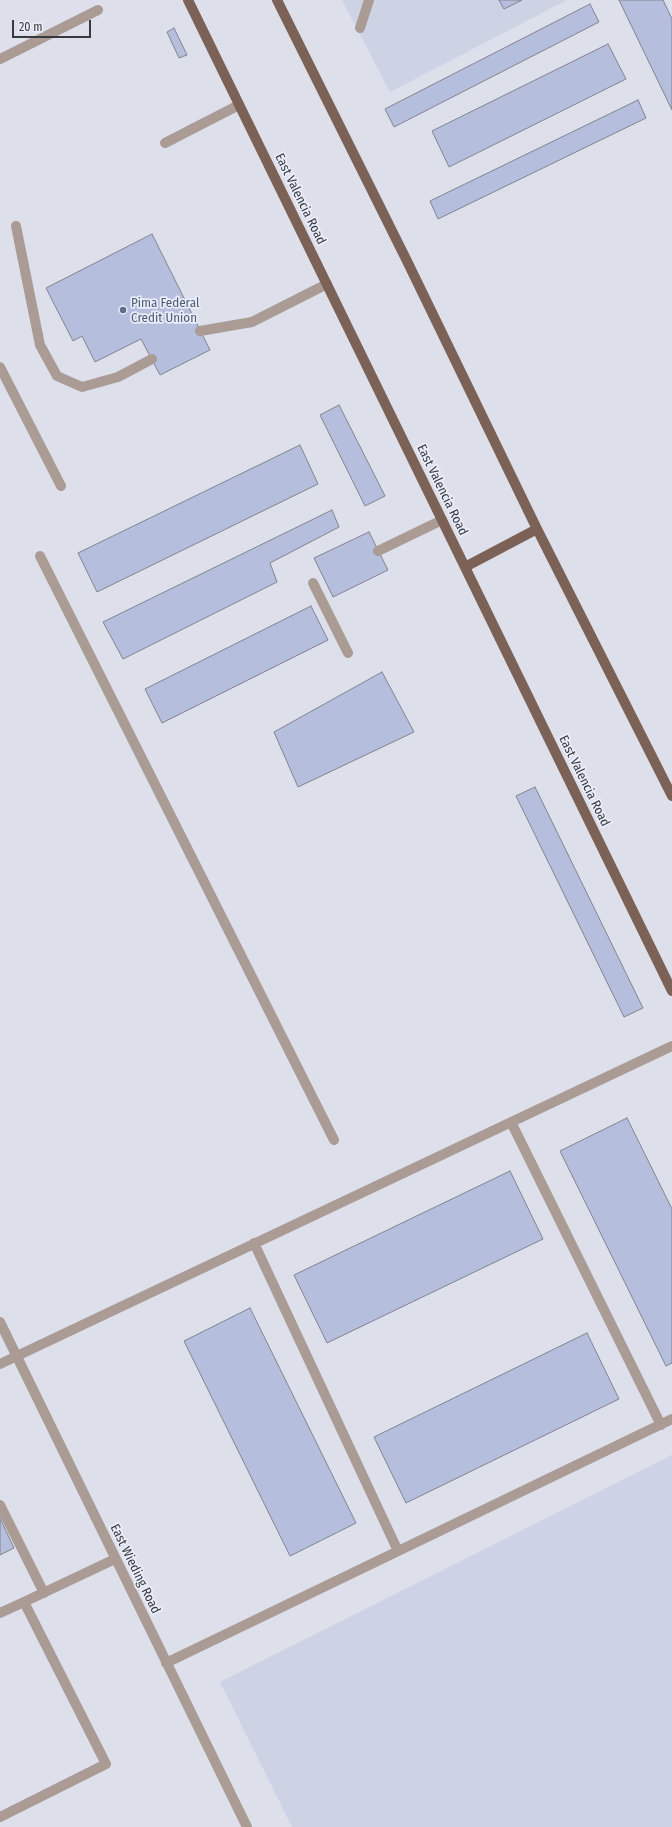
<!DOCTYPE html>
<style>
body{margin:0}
#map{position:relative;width:672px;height:1827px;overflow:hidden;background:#dde0eb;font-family:"Fira Sans Condensed",sans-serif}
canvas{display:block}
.scale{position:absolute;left:12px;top:20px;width:79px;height:18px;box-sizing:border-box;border:2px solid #37393d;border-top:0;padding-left:5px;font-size:12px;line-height:14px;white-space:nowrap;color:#37393d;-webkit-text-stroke:3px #eaedf9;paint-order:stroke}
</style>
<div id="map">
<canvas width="672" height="1827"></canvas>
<div class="scale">20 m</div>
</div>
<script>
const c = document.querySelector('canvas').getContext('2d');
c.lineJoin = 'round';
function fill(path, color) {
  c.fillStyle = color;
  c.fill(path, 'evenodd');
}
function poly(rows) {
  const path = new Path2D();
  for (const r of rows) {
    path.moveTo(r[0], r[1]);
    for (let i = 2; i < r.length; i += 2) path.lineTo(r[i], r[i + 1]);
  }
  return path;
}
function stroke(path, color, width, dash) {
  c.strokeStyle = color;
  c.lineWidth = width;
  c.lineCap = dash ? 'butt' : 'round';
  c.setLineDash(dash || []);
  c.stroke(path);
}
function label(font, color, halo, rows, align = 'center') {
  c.font = font + ' "Fira Sans Condensed",sans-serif';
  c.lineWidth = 3.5;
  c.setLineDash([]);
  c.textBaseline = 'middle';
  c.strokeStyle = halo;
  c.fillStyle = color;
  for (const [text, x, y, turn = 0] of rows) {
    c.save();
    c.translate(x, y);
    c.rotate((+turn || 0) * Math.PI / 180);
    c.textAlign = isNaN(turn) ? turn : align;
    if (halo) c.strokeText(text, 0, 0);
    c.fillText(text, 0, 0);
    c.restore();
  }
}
const built = poly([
 [342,0,567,0,390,92],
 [672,1455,672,1827,292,1827,220,1682]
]);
const building = poly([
 [499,0,522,0,504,9,499,0],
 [619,0,663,0,672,19,672,110,619,0],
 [590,4,599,22,394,127,385,109,590,4],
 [174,28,187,55,179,58,167,32,174,28],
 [608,44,626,79,449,167,432,131,608,44],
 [638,100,646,118,438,219,430,201,638,100],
 [152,234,210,350,160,375,141,339,95,362,82,336,73,341,46,288,152,234],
 [339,405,385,496,365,506,320,415,339,405],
 [300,445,318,484,97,592,78,553,300,445],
 [332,510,339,527,270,563,277,582,123,659,103,622,332,510],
 [369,532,388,570,333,597,314,558,369,532],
 [311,606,328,640,162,723,145,689,311,606],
 [382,672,414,732,298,787,274,732,382,672],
 [535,787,643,1008,624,1017,516,796,535,787],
 [627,1118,672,1209,672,1363,666,1366,560,1151,627,1118],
 [510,1171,543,1239,327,1343,294,1275,510,1171],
 [250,1308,356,1523,290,1556,184,1341,250,1308],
 [587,1333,619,1399,406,1503,374,1437,587,1333],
 [0,1518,14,1548,0,1555,0,1518]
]);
const service = poly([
 [360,28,369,0],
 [0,59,98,10],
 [165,143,239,105],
 [16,226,40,345,57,376,82,387,118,377,152,359],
 [200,331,252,322,327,284],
 [0,367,61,486],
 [378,551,442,520],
 [40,556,334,1140],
 [313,583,348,653],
 [511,1122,661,1425],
 [254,1243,398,1551],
 [0,1364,672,1046],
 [0,1505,44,1593],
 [0,1613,24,1602],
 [166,1663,672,1419],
 [0,1817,106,1764,24,1602,115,1559]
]);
const minor = poly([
 [0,1322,247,1827]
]);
const primary = poly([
 [188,0,672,991],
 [277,0,407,261,537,529,672,796],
 [465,567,537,529]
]);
const markers = [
 [123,310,4,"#5c6f8a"]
];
const streetNames = [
 ["East Valencia Road",300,199,64],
 ["East Valencia Road",442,490,64],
 ["East Valencia Road",584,781,64],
 ["East Wieding Road",135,1569,64]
];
const serviceNames = [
 ["Pima Federal",131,303],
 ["Credit Union",131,318]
];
fill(built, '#ced2e5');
fill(building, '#b6bedd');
stroke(building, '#81838e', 1);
stroke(service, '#aa9b95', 10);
stroke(minor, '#aa9b95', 10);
stroke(primary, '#7c6256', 10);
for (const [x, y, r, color] of markers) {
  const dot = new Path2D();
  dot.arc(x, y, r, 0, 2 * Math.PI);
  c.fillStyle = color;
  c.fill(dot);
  stroke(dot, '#eaedf9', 1.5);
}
label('13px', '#37393d', '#eaedf9', streetNames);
label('13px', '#4e5e75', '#eaedf9', serviceNames, 'left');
</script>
